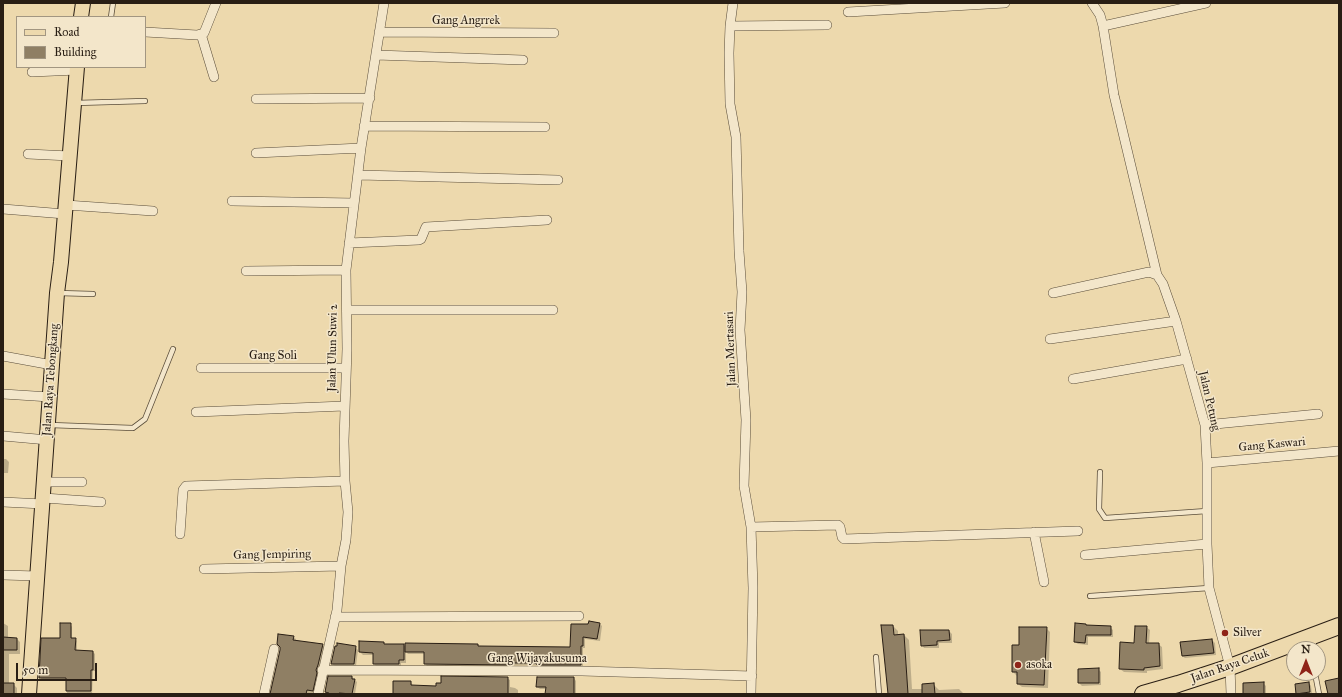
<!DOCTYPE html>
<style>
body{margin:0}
#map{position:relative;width:1342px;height:697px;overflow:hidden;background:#edd9ad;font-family:"IM FELL Great Primer",serif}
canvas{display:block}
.frame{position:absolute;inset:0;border:4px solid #291e14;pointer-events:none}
.legend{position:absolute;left:16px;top:16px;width:130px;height:52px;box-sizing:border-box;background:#f3e6ca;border:1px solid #a29681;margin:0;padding:5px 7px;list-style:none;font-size:12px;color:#291e14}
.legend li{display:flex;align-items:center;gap:8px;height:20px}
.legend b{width:20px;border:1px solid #a29681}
.north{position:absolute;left:1286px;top:641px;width:40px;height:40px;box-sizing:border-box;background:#f3e6ca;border:1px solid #a29681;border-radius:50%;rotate:0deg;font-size:11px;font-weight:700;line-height:16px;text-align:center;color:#291e14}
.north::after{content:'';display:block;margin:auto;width:14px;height:18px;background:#8f2418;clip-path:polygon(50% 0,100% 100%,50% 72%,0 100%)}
.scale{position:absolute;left:16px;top:663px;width:81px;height:18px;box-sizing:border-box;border:2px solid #291e14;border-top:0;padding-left:5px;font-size:12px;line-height:14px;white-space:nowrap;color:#291e14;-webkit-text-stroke:3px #f3e6ca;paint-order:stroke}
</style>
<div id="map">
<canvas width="1342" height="697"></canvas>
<div class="frame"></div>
<ul class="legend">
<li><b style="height:5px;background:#edd9ad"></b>Road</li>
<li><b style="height:11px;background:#8f7f64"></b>Building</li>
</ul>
<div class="north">N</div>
<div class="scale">50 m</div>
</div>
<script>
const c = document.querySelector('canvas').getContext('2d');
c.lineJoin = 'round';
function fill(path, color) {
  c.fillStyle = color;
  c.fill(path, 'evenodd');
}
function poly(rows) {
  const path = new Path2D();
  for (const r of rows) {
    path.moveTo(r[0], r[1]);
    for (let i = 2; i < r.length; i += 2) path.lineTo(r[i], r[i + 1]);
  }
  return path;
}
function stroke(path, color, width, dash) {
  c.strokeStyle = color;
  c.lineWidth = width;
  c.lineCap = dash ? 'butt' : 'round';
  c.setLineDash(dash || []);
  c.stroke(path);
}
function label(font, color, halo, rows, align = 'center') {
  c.font = font + ' "IM FELL Great Primer",serif';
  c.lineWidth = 3;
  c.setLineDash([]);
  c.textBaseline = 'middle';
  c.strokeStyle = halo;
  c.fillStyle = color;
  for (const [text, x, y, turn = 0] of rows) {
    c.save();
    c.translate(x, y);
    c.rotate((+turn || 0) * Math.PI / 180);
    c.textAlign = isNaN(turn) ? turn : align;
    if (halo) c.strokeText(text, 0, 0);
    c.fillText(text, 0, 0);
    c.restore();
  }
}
const shadow = poly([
 [3,459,6,459,9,462,8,473,3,473],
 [3,623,8,626,8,638,17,639,20,642,20,654,9,654,9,684,13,684,17,688,17,694,3,694],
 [70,624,72,627,72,639,75,639,77,641,77,651,93,652,95,654,95,671,93,671,92,694,67,694,67,680,42,680,40,677,60,639],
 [600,624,602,626,600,641,585,639,585,648,583,648,583,667,541,667,537,665,513,665,513,667,428,667,425,664,425,654,408,654,406,652,406,663,401,663,401,666,377,667,374,664,374,655,363,655,360,652,385,645,403,645,406,647,478,645,480,647,571,648,572,625],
 [893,626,898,631,898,635,904,635,909,640,912,689,923,689,933,684,939,690,959,689,964,694,889,694],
 [1087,626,1110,627,1113,630,1113,637,1088,637,1088,645,1078,644,1075,642],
 [1146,627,1150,630,1149,644,1158,644,1162,647,1163,669,1147,671,1147,673,1124,672,1120,669],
 [1046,628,1050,632,1048,688,1022,687,1018,684,1017,676,1013,672,1020,646],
 [949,631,952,634,952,643,939,643,939,648,924,648,922,645],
 [293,637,296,639,295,642,323,645,325,648,321,668,318,673,319,676,315,694,271,694],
 [1212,640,1215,643,1216,655,1185,658,1182,656],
 [355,647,358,650,356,666,335,666,332,664],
 [1098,669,1101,672,1101,685,1082,686,1079,683],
 [329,677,352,677,357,682,355,694,325,694],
 [507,678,510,680,510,687,515,688,518,690,518,694,394,694,411,682,413,686,437,687],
 [574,678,576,681,576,694,546,694,547,689,540,689,537,687],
 [1309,683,1311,686,1312,694,1297,693],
 [1264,684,1266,686,1266,694,1244,694]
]);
const building = poly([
 [589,621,600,623,597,639,583,637,583,646,581,646,581,665,537,665,537,664,534,663,511,663,511,665,424,664,424,652,405,652,405,643,478,644,478,646,570,647,571,624,588,624,589,621],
 [60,623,71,623,71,638,76,638,75,650,93,651,93,670,91,670,91,691,66,691,66,678,39,678,41,638,60,638,60,623],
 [1075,623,1086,624,1086,625,1111,626,1111,635,1086,635,1085,643,1074,642,1075,623],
 [881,625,893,625,894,635,904,634,908,694,888,694,881,625],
 [1135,626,1147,626,1146,643,1159,643,1160,666,1144,668,1144,670,1119,669,1120,642,1134,643,1135,626],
 [1019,627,1047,627,1044,685,1017,684,1017,672,1012,672,1012,645,1019,645,1019,627],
 [920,630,949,630,950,640,937,641,937,645,921,646,920,630],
 [278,634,294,636,293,640,323,644,318,665,316,670,317,673,313,691,307,690,306,694,270,694,280,650,280,647,277,644,278,634],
 [3,637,17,638,17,650,3,650,3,637],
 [1212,639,1214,653,1182,656,1180,642,1212,639],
 [359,641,384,642,384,644,404,644,404,660,399,660,399,664,373,664,373,653,359,652,359,641],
 [337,643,356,646,354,664,331,664,335,646,337,646,337,643],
 [1099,668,1099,683,1078,683,1078,669,1099,668],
 [328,676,352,676,352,679,355,679,352,694,339,693,339,694,329,694,329,693,325,692,328,676],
 [441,676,508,677,508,694,393,694,393,681,411,681,411,685,436,686,436,683,441,683,441,676],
 [537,677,574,677,574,694,545,694,546,687,536,687,537,677],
 [1339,678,1339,694,1328,694,1325,681,1339,678],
 [1264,682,1264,694,1243,694,1243,683,1264,682],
 [1309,682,1310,692,1296,694,1295,684,1309,682],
 [3,683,14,683,14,694,3,694,3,683],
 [934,683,935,694,922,694,922,684,934,683]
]);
const lane = poly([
 [111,17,113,3],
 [76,103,145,101],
 [58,293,93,294],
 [50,425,133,428,145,419,173,349],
 [1100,472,1099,509,1105,518,1207,511],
 [1090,596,1209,588],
 [1313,639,1314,649],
 [876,657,879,694],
 [1315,673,1319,694]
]);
const street = poly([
 [733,3,730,26,729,53,730,104,736,137,739,251,742,292,740,330,746,420,744,486,751,527,753,588,751,694],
 [1092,3,1100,15,1103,26,1114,95,1157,275,1163,284,1176,321,1205,425,1207,463,1207,544,1209,588,1230,667,1231,694],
 [848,12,1005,3],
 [730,26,827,25],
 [1103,26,1206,3],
 [145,32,197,35,204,33,216,3],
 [379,32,554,33],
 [201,34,214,77],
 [376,55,523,60],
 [32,72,77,70],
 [256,99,370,98],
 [364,126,545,127],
 [256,153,361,148],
 [28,154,70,156],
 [359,175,558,180],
 [232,201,354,203],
 [66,205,153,211],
 [3,209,65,214],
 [349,243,419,240,421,239,426,227,547,220],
 [246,271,346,270],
 [1053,293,1149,272,1157,275],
 [347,310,553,310],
 [1050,339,1176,321],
 [3,356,52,365],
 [201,368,345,368],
 [1073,379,1187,359],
 [3,394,50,397],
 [196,412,344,406],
 [1205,425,1318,414],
 [3,436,48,440],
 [1207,463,1339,451],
 [45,482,82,482],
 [44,498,101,502],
 [3,502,43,504],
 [751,527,838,525,840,527,842,537,844,539,1078,531],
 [1034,532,1044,582],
 [180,534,183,490,186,486,345,481],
 [1085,555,1207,544],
 [204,569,341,566],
 [3,575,37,576],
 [335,617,579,616],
 [322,670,582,671,752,676],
 [264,694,274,649],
 [318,694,337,610,341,566,346,540,348,512,345,481,344,441,347,349,346,270,361,148,384,3]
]);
const primary = poly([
 [81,17,83,3],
 [29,694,57,293,61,262,77,67]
]);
const highway = poly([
 [1143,694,1178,684,1230,667,1339,626]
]);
const markers = [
 [1225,633,4,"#8f2418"],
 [1018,665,4,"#8f2418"]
];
const streetNames = [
 ["Gang Angrrek",466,21],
 ["Jalan Ulun Suwi 2",333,348,-89],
 ["Jalan Mertasari",731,349,-92],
 ["Gang Soli",273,356],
 ["Jalan Raya Tebongkang",51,380,-86],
 ["Jalan Petung",1209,401,77],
 ["Gang Kaswari",1272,445,-5],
 ["Gang Jempiring",272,555,-1],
 ["Gang Wijayakusuma",537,659],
 ["Jalan Raya Celuk",1230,666,-19]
];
const poiNames = [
 ["Silver",1233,633],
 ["asoka",1026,665]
];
fill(shadow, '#0003');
fill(building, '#8f7f64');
stroke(building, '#291e14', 1);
stroke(lane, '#5a4d3a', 6);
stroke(street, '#5a4d3a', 10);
stroke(primary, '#291e14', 16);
stroke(highway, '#291e14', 18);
stroke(lane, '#f3e6ca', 4.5);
stroke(street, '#f3e6ca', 9);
stroke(primary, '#edd9ad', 14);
stroke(highway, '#edd9ad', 16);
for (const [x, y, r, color] of markers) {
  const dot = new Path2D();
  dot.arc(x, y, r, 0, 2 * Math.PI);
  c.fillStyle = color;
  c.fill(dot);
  stroke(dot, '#f3e6ca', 1.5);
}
label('12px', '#291e14', '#f3e6ca', streetNames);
label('12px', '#291e14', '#f3e6ca', poiNames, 'left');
</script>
